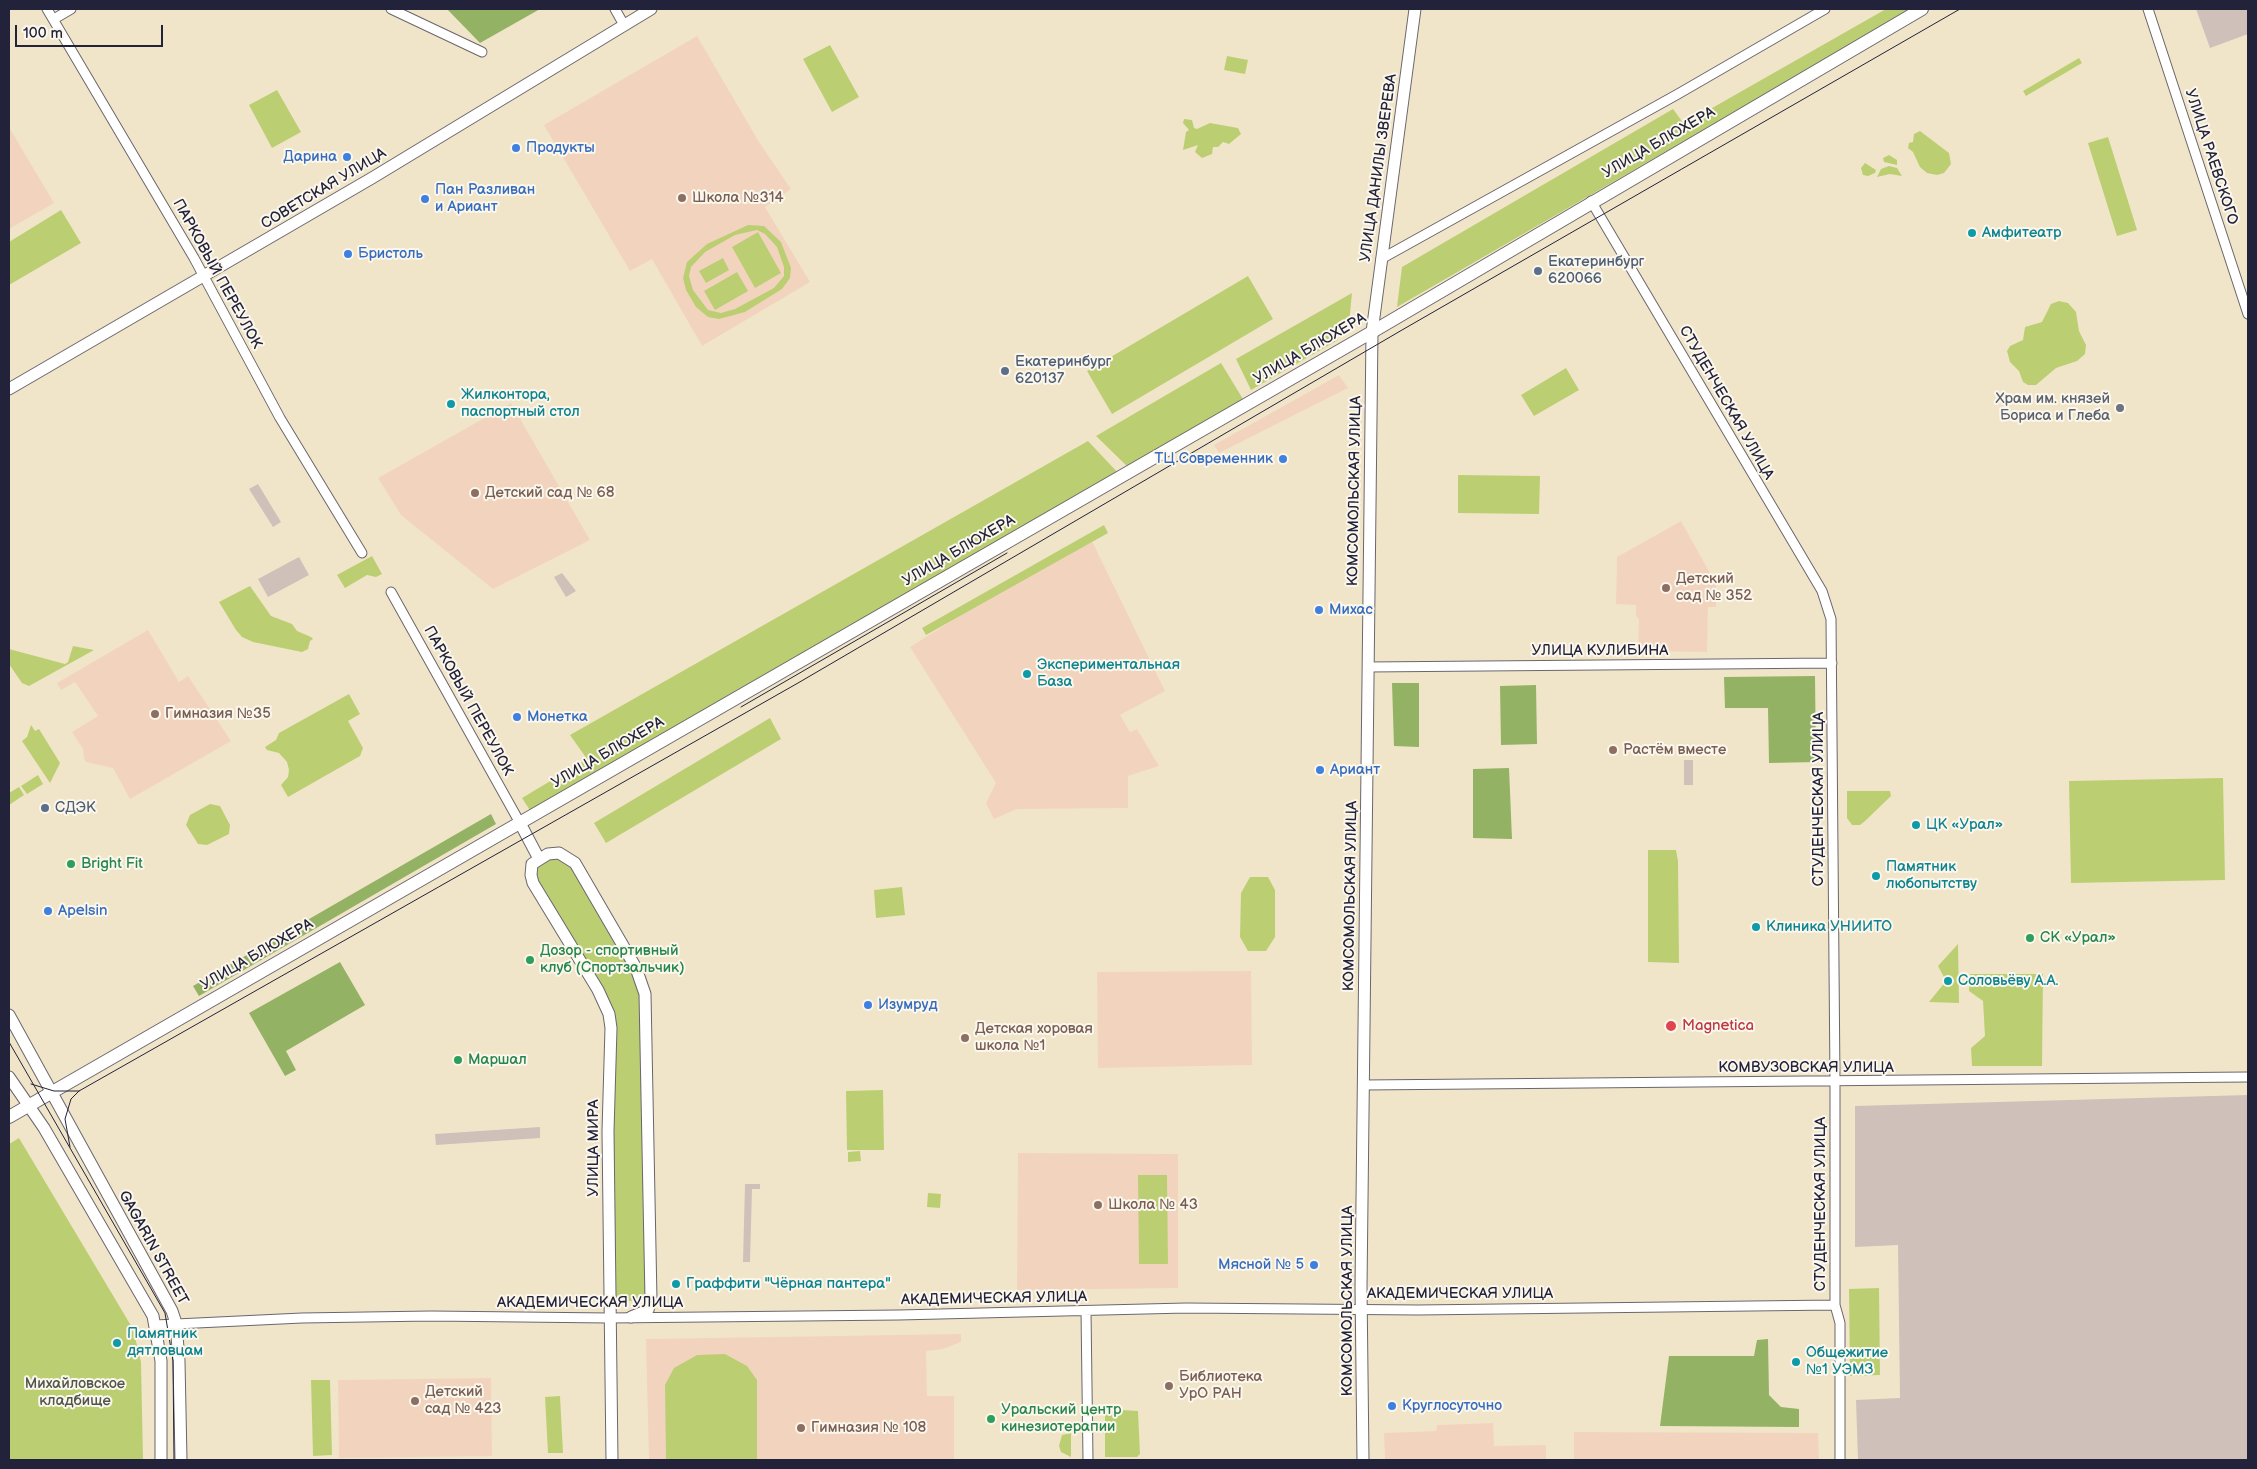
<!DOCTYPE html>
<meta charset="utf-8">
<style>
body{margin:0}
#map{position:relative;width:2257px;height:1469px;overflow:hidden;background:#f1e5c9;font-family:"Balsamiq Sans",sans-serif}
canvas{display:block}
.frame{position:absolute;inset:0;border:10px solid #22223b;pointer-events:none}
.scale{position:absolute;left:15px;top:25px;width:148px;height:22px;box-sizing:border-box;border:2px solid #22223b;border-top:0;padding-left:6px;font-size:15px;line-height:18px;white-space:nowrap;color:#22223b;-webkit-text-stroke:4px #fbf7ec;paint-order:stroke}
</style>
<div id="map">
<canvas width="2257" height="1469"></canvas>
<div class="frame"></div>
<div class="scale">100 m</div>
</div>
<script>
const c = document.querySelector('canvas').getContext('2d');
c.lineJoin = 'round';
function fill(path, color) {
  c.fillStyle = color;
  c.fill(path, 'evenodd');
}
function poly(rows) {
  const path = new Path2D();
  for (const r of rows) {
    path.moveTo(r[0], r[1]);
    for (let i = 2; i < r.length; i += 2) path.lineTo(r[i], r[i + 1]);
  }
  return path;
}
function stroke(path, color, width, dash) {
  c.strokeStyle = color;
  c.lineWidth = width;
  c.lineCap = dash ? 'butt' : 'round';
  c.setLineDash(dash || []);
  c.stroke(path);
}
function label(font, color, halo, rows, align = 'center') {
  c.font = font + ' "Balsamiq Sans",sans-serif';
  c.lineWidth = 4;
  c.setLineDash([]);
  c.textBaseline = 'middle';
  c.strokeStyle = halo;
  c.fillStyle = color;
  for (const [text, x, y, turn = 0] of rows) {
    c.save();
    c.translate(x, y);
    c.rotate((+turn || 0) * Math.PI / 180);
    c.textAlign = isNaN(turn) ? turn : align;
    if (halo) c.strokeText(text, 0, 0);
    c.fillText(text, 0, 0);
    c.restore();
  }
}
const built = poly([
 [697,36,759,142,791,189,765,207,810,282,702,346,652,259,630,271,544,125],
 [9,127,54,203,9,229],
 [1339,375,1348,388,1219,453,1214,445],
 [511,403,590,540,493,589,401,515,378,478],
 [1681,521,1716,584,1716,607,1708,607,1707,652,1638,651,1639,619,1636,616,1636,605,1616,604,1617,557],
 [1089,535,1165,691,1120,715,1130,732,1137,729,1159,766,1128,776,1128,808,1017,809,994,819,986,803,996,783,910,647],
 [148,630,179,682,188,676,231,741,130,799,113,768,86,762,84,758,83,749,72,732,98,716,75,682,61,690,57,683],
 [1251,971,1252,1065,1098,1068,1097,972],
 [1018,1153,1178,1154,1178,1288,1017,1290],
 [961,1334,961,1342,943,1349,926,1351,927,1396,954,1396,954,1460,649,1460,646,1339],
 [491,1378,492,1456,339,1458,338,1380],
 [1493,1423,1494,1446,1546,1445,1546,1460,1385,1460,1384,1433,1436,1431,1437,1425],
 [1574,1432,1818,1433,1819,1460,1574,1460]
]);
const industrial = poly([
 [2196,9,2248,9,2248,34,2210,48],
 [258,484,281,522,273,527,249,489],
 [299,557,309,575,268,597,258,579],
 [562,573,576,591,566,597,554,577],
 [1684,760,1693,760,1693,785,1684,785],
 [2248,1095,2248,1460,1858,1460,1856,1400,1900,1398,1898,1245,1855,1247,1855,1106],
 [540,1127,540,1138,436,1145,435,1134],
 [745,1184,760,1184,760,1189,752,1189,750,1262,743,1262]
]);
const green = poly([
 [1886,9,1912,9,1397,307,1402,267,1673,109,1684,124],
 [830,45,859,97,832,112,803,59],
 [1227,56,1248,60,1245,74,1224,70],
 [2079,58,2082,63,2026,96,2023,91],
 [277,90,301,132,272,148,249,105],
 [1184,119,1192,120,1194,128,1197,129,1210,123,1238,128,1241,134,1229,144,1223,142,1218,147,1213,147,1212,154,1202,158,1195,152,1198,145,1183,150,1186,132,1189,130,1183,123],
 [1920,131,1949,153,1951,164,1944,173,1937,175,1927,173,1920,167,1913,152,1908,148,1909,143,1913,142,1914,134],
 [2108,137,2137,230,2117,236,2088,143],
 [1889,155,1897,160,1897,165,1884,162,1883,158],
 [1865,163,1876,170,1875,173,1868,176,1863,175,1861,168],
 [1889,166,1897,168,1902,176,1890,174,1877,177,1881,169],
 [61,210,81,243,9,285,9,242],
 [748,225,764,226,781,242,791,268,790,278,782,289,745,312,719,319,708,317,696,307,686,290,683,278,687,262,707,244],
 [757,230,765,234,777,247,784,267,784,276,774,288,735,309,721,313,708,310,693,290,689,276,691,267,705,252,735,235],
 [758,232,781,273,755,288,732,247],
 [723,258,729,270,706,283,699,271],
 [737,272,748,291,715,310,704,291],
 [1248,276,1273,319,1112,414,1087,371],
 [1352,293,1349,324,1334,332,1338,340,1251,390,1236,359],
 [2059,301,2068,303,2076,312,2079,331,2086,345,2085,354,2077,361,2056,368,2036,385,2028,385,2023,382,2019,371,2010,362,2007,351,2010,346,2023,340,2025,327,2042,322,2051,304],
 [1221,363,1246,404,1131,470,1096,436],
 [1566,368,1579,390,1534,416,1521,395],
 [1088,441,1121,476,533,815,522,798,587,759,570,735],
 [1458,475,1540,476,1539,514,1458,513],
 [1104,525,1108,533,926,635,922,628],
 [372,556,382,574,376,577,367,575,345,588,337,575],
 [250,586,271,616,292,624,297,631,311,637,313,639,310,641,308,649,302,652,253,642,242,637,236,630,219,602],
 [73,646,94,650,29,686,22,683,9,664,9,649,65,664,68,662],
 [349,694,360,714,348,721,363,748,360,756,288,797,281,785,288,777,289,770,287,762,279,753,267,750,265,747,276,740,279,733],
 [770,718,781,739,606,843,594,823],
 [31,725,35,731,39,729,60,763,50,783,22,741,27,737],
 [38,775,43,784,27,794,21,786],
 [2223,778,2225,880,2071,883,2069,781],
 [19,787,24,795,9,805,9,793],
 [1847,791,1890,791,1891,796,1864,822,1860,825,1852,825,1847,818],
 [210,804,220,806,230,825,229,834,207,845,198,844,186,825,190,815],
 [1648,850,1676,850,1678,861,1679,963,1648,962],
 [567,856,641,979,651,1296,642,1301,610,1301,609,1014,533,883,539,859],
 [1250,877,1268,877,1275,890,1275,937,1266,951,1248,951,1240,937,1241,893],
 [902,887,905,915,876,918,874,890],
 [1958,944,1959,1003,1929,1002,1946,981,1938,966],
 [1970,974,2043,974,2042,1066,1972,1066,1971,1048,1985,1036,1983,1001,1969,991],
 [883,1090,884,1150,847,1150,846,1091],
 [19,1138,133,1329,141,1362,143,1460,9,1460,9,1144],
 [860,1151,861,1161,848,1162,848,1152],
 [1138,1175,1167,1175,1168,1264,1139,1264],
 [928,1193,941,1194,940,1208,927,1207],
 [1879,1288,1880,1375,1850,1376,1849,1289],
 [725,1354,747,1366,757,1380,757,1460,666,1460,665,1385,674,1368,697,1355],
 [311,1380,330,1380,332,1455,313,1456],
 [560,1396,563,1453,548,1453,545,1397],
 [1105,1409,1138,1411,1140,1454,1137,1457,1105,1457],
 [1071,1433,1071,1457,1061,1452,1059,1446,1062,1435]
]);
const forest = poly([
 [447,9,540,9,480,43],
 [1815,676,1816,762,1769,763,1768,708,1725,708,1724,677],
 [1392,683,1419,683,1419,747,1394,746],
 [1536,685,1537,744,1501,745,1500,686],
 [1509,768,1512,839,1473,838,1473,769],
 [491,814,496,824,199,996,193,986],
 [340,962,365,1005,286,1051,296,1070,285,1076,249,1013],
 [1768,1339,1769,1395,1781,1407,1799,1409,1799,1427,1660,1426,1669,1356,1754,1356,1757,1340]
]);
const street = poly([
 [47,9,194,258,280,418,362,553],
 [391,9,482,52],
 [615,9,624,25],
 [2148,9,2248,314],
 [54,19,71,9],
 [1591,201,1822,591,1831,619,1835,1082,1835,1305,1840,1323,1840,1460],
 [1381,259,1678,94,1825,9],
 [391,592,520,823],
 [1368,667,1832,663],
 [1364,1085,2248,1077],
 [1086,1311,1088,1460],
 [155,1325,302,1318,431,1316,609,1318,899,1315,1186,1308,1418,1310,1835,1305]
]);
const secondary = poly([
 [9,389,372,178,651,9],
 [520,823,539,859],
 [9,1015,172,1311,176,1323,179,1361,181,1460],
 [9,1077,44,1128,153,1316,161,1361,161,1460],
 [612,1460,608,1131,611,1028,609,1014,598,990,533,883,531,875,532,864,548,854,559,853,575,863,636,968,645,994,651,1300,648,1310,631,1317],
 [1363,1460,1361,1287,1372,332,1415,9]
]);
const primary = poly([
 [9,1117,1372,332,1922,9]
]);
const tram = poly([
 [741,707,1007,553],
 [9,1042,165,1313,173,1361,174,1460],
 [31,1084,54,1091,79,1091],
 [70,1147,65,1119,71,1099,79,1091,798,683,1402,330,1960,9]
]);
const markers = [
 [516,148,5,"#3f7fe0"],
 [347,157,5,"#3f7fe0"],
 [682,198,5,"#8d6e63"],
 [425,199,5,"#3f7fe0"],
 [1972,233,5,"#0f9aa8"],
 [348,254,5,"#3f7fe0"],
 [1538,271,5,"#5c6f8a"],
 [1005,371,5,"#5c6f8a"],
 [451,404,5,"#0f9aa8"],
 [2120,408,5,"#6b7280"],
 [1283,459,5,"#3f7fe0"],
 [475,493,5,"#8d6e63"],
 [1666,588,5,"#8d6e63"],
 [1319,610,5,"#3f7fe0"],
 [1027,674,5,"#0f9aa8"],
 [155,714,5,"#8d6e63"],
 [517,717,5,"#3f7fe0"],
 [1613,750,5,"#8d6e63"],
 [1320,770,5,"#3f7fe0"],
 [45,808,5,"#5c6f8a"],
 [1916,825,5,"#0f9aa8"],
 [71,864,5,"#2e9e5b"],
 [1876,876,5,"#0f9aa8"],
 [48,911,5,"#3f7fe0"],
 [1756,927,5,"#0f9aa8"],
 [2030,938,5,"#2e9e5b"],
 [530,960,5,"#2e9e5b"],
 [1948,981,5,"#0f9aa8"],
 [868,1005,5,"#3f7fe0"],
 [1671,1026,6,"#e0444e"],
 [965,1038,5,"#8d6e63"],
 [458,1060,5,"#2e9e5b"],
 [1098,1205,5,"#8d6e63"],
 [1314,1265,5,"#3f7fe0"],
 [676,1284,5,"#0f9aa8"],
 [117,1343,5,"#0f9aa8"],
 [1796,1362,5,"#0f9aa8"],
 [1169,1386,5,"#8d6e63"],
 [415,1401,5,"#8d6e63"],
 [1392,1406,5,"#3f7fe0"],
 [991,1419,5,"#2e9e5b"],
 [801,1428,5,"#8d6e63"]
];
const streetNames = [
 ["УЛИЦА БЛЮХЕРА",1659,143,-30],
 ["УЛИЦА РАЕВСКОГО",2211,157,72],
 ["УЛИЦА ДАНИЛЫ ЗВЕРЕВА",1379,168,-82],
 ["СОВЕТСКАЯ УЛИЦА",324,189,-31],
 ["ПАРКОВЫЙ ПЕРЕУЛОК",217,274,61],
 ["УЛИЦА БЛЮХЕРА",1310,349,-30],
 ["СТУДЕНЧЕСКАЯ УЛИЦА",1726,403,60],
 ["КОМСОМОЛЬСКАЯ УЛИЦА",1355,491,-89],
 ["УЛИЦА БЛЮХЕРА",959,551,-30],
 ["УЛИЦА КУЛИБИНА",1600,651],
 ["ПАРКОВЫЙ ПЕРЕУЛОК",468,701,61],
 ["УЛИЦА БЛЮХЕРА",608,753,-30],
 ["СТУДЕНЧЕСКАЯ УЛИЦА",1819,799,-90],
 ["КОМСОМОЛЬСКАЯ УЛИЦА",1351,896,-89],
 ["УЛИЦА БЛЮХЕРА",257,955,-30],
 ["КОМВУЗОВСКАЯ УЛИЦА",1806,1068],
 ["УЛИЦА МИРА",594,1148,-90],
 ["СТУДЕНЧЕСКАЯ УЛИЦА",1821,1204,-90],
 ["GAGARIN STREET",153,1248,61],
 ["АКАДЕМИЧЕСКАЯ УЛИЦА",1460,1294],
 ["АКАДЕМИЧЕСКАЯ УЛИЦА",994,1299,-1],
 ["КОМСОМОЛЬСКАЯ УЛИЦА",1348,1301,-90],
 ["АКАДЕМИЧЕСКАЯ УЛИЦА",590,1303]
];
const shopNames = [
 ["Продукты",526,148],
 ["Дарина",337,157,"right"],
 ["Пан Разливан",435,190],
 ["и Ариант",435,207],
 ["Бристоль",358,254],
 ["ТЦ Современник",1273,459,"right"],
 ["Михас",1329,610],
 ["Монетка",527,717],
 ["Ариант",1330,770],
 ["Apelsin",58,911],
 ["Изумруд",878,1005],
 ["Мясной № 5",1304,1265,"right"],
 ["Круглосуточно",1402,1406]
];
const educationNames = [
 ["Школа №314",692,198],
 ["Детский сад № 68",485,493],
 ["Детский",1676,579],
 ["сад № 352",1676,596],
 ["Гимназия №35",165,714],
 ["Растём вместе",1623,750],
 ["Детская хоровая",975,1029],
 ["школа №1",975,1046],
 ["Школа № 43",1108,1205],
 ["Библиотека",1179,1377],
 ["УрО РАН",1179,1394],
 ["Детский",425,1392],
 ["сад № 423",425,1409],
 ["Гимназия № 108",811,1428]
];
const cultureNames = [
 ["Амфитеатр",1982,233],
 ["Жилконтора,",461,395],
 ["паспортный стол",461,412],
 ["Экспериментальная",1037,665],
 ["База",1037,682],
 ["ЦК «Урал»",1926,825],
 ["Памятник",1886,867],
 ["любопытству",1886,884],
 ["Клиника УНИИТО",1766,927],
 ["Соловьёву А.А.",1958,981],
 ["Граффити \"Чёрная пантера\"",686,1284],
 ["Памятник",127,1334],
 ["дятловцам",127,1351],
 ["Общежитие",1806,1353],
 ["№1 УЭМЗ",1806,1370]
];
const serviceNames = [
 ["Екатеринбург",1548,262],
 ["620066",1548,279],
 ["Екатеринбург",1015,362],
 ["620137",1015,379],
 ["СДЭК",55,808]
];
const worshipNames = [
 ["Храм им. князей",2110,399],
 ["Бориса и Глеба",2110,416]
];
const leisureNames = [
 ["Bright Fit",81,864],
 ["СК «Урал»",2040,938],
 ["Дозор - спортивный",540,951],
 ["клуб (Спортзальчик)",540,968],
 ["Маршал",468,1060],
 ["Уральский центр",1001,1410],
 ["кинезиотерапии",1001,1427]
];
const healthNames = [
 ["Magnetica",1682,1026]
];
const parkNames = [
 ["Михайловское",75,1384],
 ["кладбище",75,1401]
];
fill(built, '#f2d4be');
fill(industrial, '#cfc0ba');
fill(green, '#bbcf72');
fill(forest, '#94b264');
stroke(street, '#6a666d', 11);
stroke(secondary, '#6a666d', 13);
stroke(primary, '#6a666d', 14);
stroke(street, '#fff', 9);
stroke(secondary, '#fff', 11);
stroke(primary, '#fff', 12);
stroke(tram, '#22223b', 1);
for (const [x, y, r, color] of markers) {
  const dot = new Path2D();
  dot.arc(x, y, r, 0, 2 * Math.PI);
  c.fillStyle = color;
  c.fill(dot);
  stroke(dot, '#fbf7ec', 2);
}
label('15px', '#22223b', '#fbf7ec', streetNames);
label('15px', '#366cbe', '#fbf7ec', shopNames, 'left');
label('15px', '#785e54', '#fbf7ec', educationNames, 'left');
label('15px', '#0d838f', '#fbf7ec', cultureNames, 'left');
label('15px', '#4e5e75', '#fbf7ec', serviceNames, 'left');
label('15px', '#5b616d', '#fbf7ec', worshipNames, 'right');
label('15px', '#27864d', '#fbf7ec', leisureNames, 'left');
label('15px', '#be3a42', '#fbf7ec', healthNames, 'left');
label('15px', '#50564c', '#fbf7ec', parkNames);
</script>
